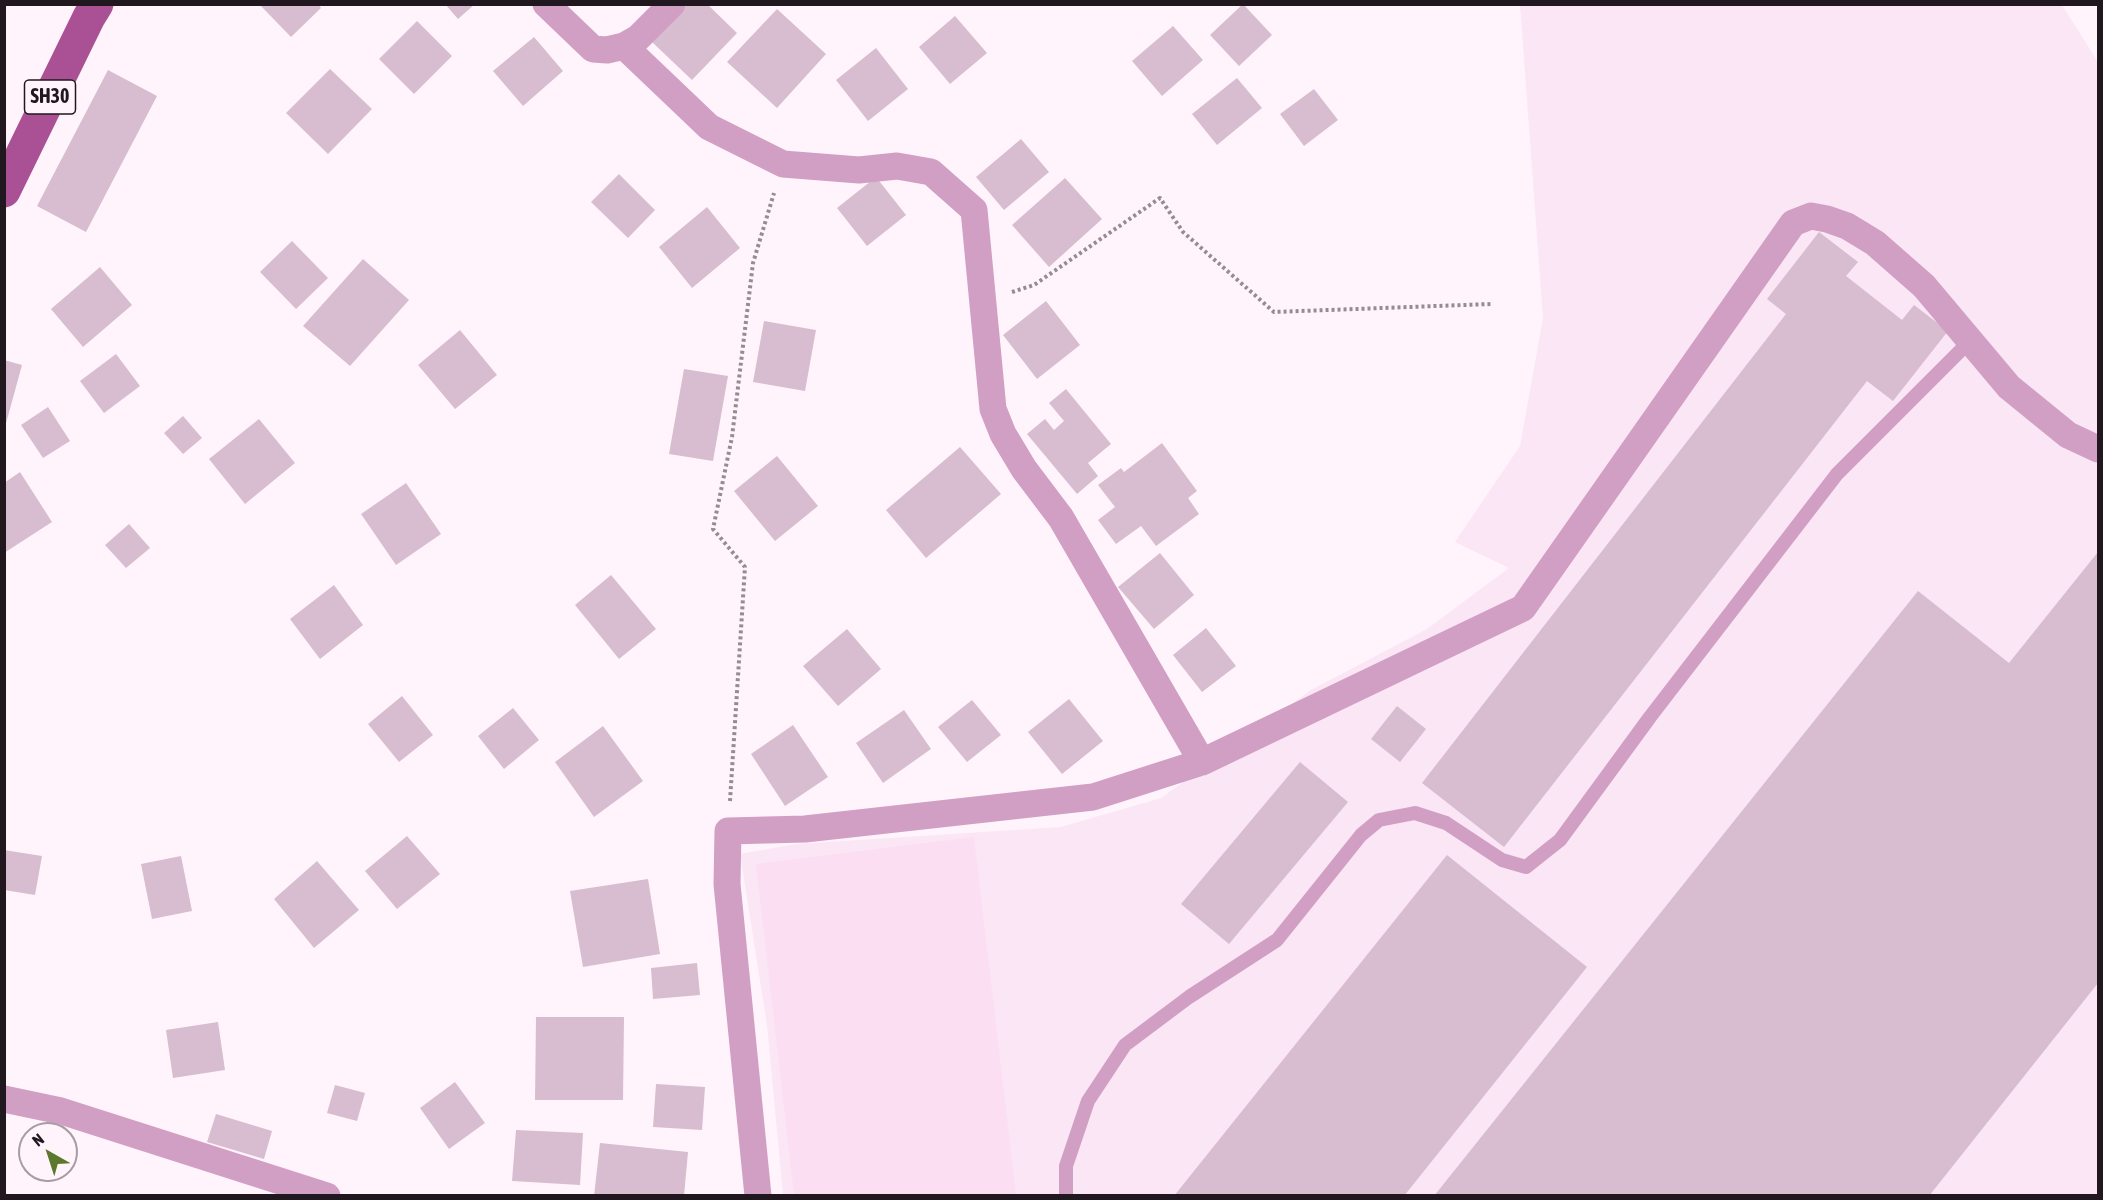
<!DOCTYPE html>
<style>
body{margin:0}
#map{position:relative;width:2103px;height:1200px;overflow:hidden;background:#fff4fb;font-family:"Asap Condensed",sans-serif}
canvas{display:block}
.frame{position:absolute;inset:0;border:6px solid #21181f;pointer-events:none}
.north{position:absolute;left:18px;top:1122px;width:60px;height:60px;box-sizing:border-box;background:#fff4fb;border:2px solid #a69ca3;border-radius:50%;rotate:321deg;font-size:16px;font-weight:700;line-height:24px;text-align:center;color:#21181f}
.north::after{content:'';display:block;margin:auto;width:21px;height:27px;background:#5c782c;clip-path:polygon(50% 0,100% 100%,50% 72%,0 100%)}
</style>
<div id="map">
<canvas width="2103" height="1200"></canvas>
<div class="frame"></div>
<div class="north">N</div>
</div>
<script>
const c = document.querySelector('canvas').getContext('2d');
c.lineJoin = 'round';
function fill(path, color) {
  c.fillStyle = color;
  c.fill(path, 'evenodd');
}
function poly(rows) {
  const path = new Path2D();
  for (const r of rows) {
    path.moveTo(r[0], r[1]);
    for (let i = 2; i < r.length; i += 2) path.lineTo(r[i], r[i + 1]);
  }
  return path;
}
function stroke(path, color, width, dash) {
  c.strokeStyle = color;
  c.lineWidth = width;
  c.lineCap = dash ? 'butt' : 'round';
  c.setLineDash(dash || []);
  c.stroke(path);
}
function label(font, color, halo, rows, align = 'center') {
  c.font = font + ' "Asap Condensed",sans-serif';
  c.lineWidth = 4.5;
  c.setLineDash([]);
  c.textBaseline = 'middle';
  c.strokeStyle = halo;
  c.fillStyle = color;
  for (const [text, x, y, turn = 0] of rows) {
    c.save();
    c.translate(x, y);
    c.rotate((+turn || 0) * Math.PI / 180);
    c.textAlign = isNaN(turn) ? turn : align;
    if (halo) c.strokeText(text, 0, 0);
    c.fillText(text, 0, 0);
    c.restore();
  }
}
const built = poly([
 [1520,5,2062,5,2098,62,2098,1195,783,1195,767,1025,740,854,796,844,1061,827,1161,798,1311,690,1427,629,1509,568,1455,542,1520,446,1543,318]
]);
const green = poly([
 [974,837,1016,1195,794,1195,756,864]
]);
const building = poly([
 [259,4,318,4,321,8,291,37],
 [445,4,475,4,458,19],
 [688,4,707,4,737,33,692,80,652,42],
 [1243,4,1272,35,1239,66,1210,35],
 [777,9,826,54,777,108,727,62],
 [955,16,987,53,950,84,919,47],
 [417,21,452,56,414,94,379,59],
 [1173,26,1203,60,1162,96,1132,61],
 [534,37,563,71,523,106,493,71],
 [876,48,908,89,868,121,836,80],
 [330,69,372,109,328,154,286,113],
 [108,70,157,96,86,232,37,206],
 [1237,78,1262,108,1217,145,1192,114],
 [1314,89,1338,120,1304,146,1280,114],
 [1021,139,1049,172,1004,210,976,177],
 [619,174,655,210,628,238,591,202],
 [876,177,906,215,867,246,837,208],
 [1065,178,1102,219,1049,267,1012,225],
 [707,207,740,248,692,288,659,247],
 [1819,232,1858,262,1846,276,1902,320,1914,305,1948,331,1893,401,1867,381,1504,847,1422,783,1786,314,1767,299],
 [292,241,328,278,296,309,260,272],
 [363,259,409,300,350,366,303,326],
 [100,267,132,305,83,347,51,309],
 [1046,301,1080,345,1037,379,1003,335],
 [764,321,816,330,805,391,753,382],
 [460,330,497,375,455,409,418,365],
 [116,354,140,386,104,413,80,381],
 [4,360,22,365,5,427,4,427],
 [684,369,728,376,713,461,669,454],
 [1066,389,1111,444,1088,463,1098,476,1077,494,1027,434,1045,419,1054,430,1064,421,1049,403],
 [48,407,70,441,43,458,21,425],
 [183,416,202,438,183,454,164,433],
 [259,419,295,463,245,504,209,459],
 [1162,443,1197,491,1188,498,1199,514,1156,546,1141,526,1116,544,1098,520,1115,507,1098,485,1121,468,1124,472],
 [960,447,1001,494,926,558,886,510],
 [777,456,818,506,775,541,734,491],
 [20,472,52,522,4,553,4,483],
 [406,483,441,534,396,565,361,514],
 [129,524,150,548,126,568,105,545],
 [2098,552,2098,983,1929,1196,1434,1196,1918,591,2009,663],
 [1160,553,1194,595,1154,629,1118,587],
 [611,575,656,629,619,659,575,605],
 [334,585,363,625,320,659,290,619],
 [1206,628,1236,666,1202,692,1173,655],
 [847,629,881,669,838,706,803,666],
 [402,696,433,735,399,762,368,724],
 [1069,699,1103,741,1062,774,1028,732],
 [972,700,1001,735,967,762,938,727],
 [1397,706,1426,729,1400,762,1371,739],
 [513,708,539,740,504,769,478,736],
 [904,710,931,749,883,783,856,743],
 [793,725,828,777,785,806,751,754],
 [603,726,643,781,594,817,555,762],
 [1300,762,1348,802,1229,944,1181,904],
 [407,836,440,874,397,909,365,871],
 [4,850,42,856,35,895,4,890],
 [1447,855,1587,967,1404,1196,1174,1196],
 [181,856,192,911,152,919,141,864],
 [317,861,359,910,314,948,274,899],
 [648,879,660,954,583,967,570,891],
 [697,963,700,995,653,999,651,968],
 [536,1017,624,1017,623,1100,535,1100],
 [218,1022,225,1070,173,1078,166,1030],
 [455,1082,485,1123,449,1149,420,1108],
 [656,1084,705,1087,702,1130,653,1127],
 [335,1085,365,1093,357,1121,327,1113],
 [216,1114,272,1131,264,1159,207,1142],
 [516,1130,583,1133,580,1185,512,1181],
 [600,1143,688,1152,684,1196,594,1196]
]);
const path = poly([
 [1012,292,1034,285,1160,198,1183,232,1274,312,1491,304],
 [730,801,745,567,713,529,732,437,753,263,774,193]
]);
const service = poly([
 [1066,1196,1066,1166,1088,1101,1125,1045,1189,997,1277,940,1361,835,1379,820,1415,813,1446,823,1502,860,1526,867,1560,840,1650,717,1837,474,1971,340]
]);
const minor = poly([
 [546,4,593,49,607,50,624,46,638,38,672,4],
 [624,46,709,127,783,164,859,170,897,166,931,172,974,210,993,409,1003,434,1024,469,1061,518,1202,762],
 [4,1099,61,1111,327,1196],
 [758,1196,727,884,728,831,805,829,1093,797,1202,762,1523,608,1793,223,1811,216,1827,219,1847,226,1875,243,1924,286,2009,387,2068,435,2098,449]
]);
const primary = poly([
 [4,191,89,17,97,4]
]);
const shields = [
 [50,97,51]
];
const shieldNames = [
 ["SH30",50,97]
];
fill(built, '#fbe6f5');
fill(green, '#fcdef3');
fill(building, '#d7bdcf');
stroke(path, '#958b92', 4, [3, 3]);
stroke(service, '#d29fc4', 14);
stroke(minor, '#d29fc4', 27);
stroke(primary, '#aa5196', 33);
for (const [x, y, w] of shields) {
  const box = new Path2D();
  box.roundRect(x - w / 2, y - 17, w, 34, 4.5);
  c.fillStyle = '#fff4fb';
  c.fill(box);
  stroke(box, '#21181f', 1.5);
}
label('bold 20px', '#21181f', null, shieldNames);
</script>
